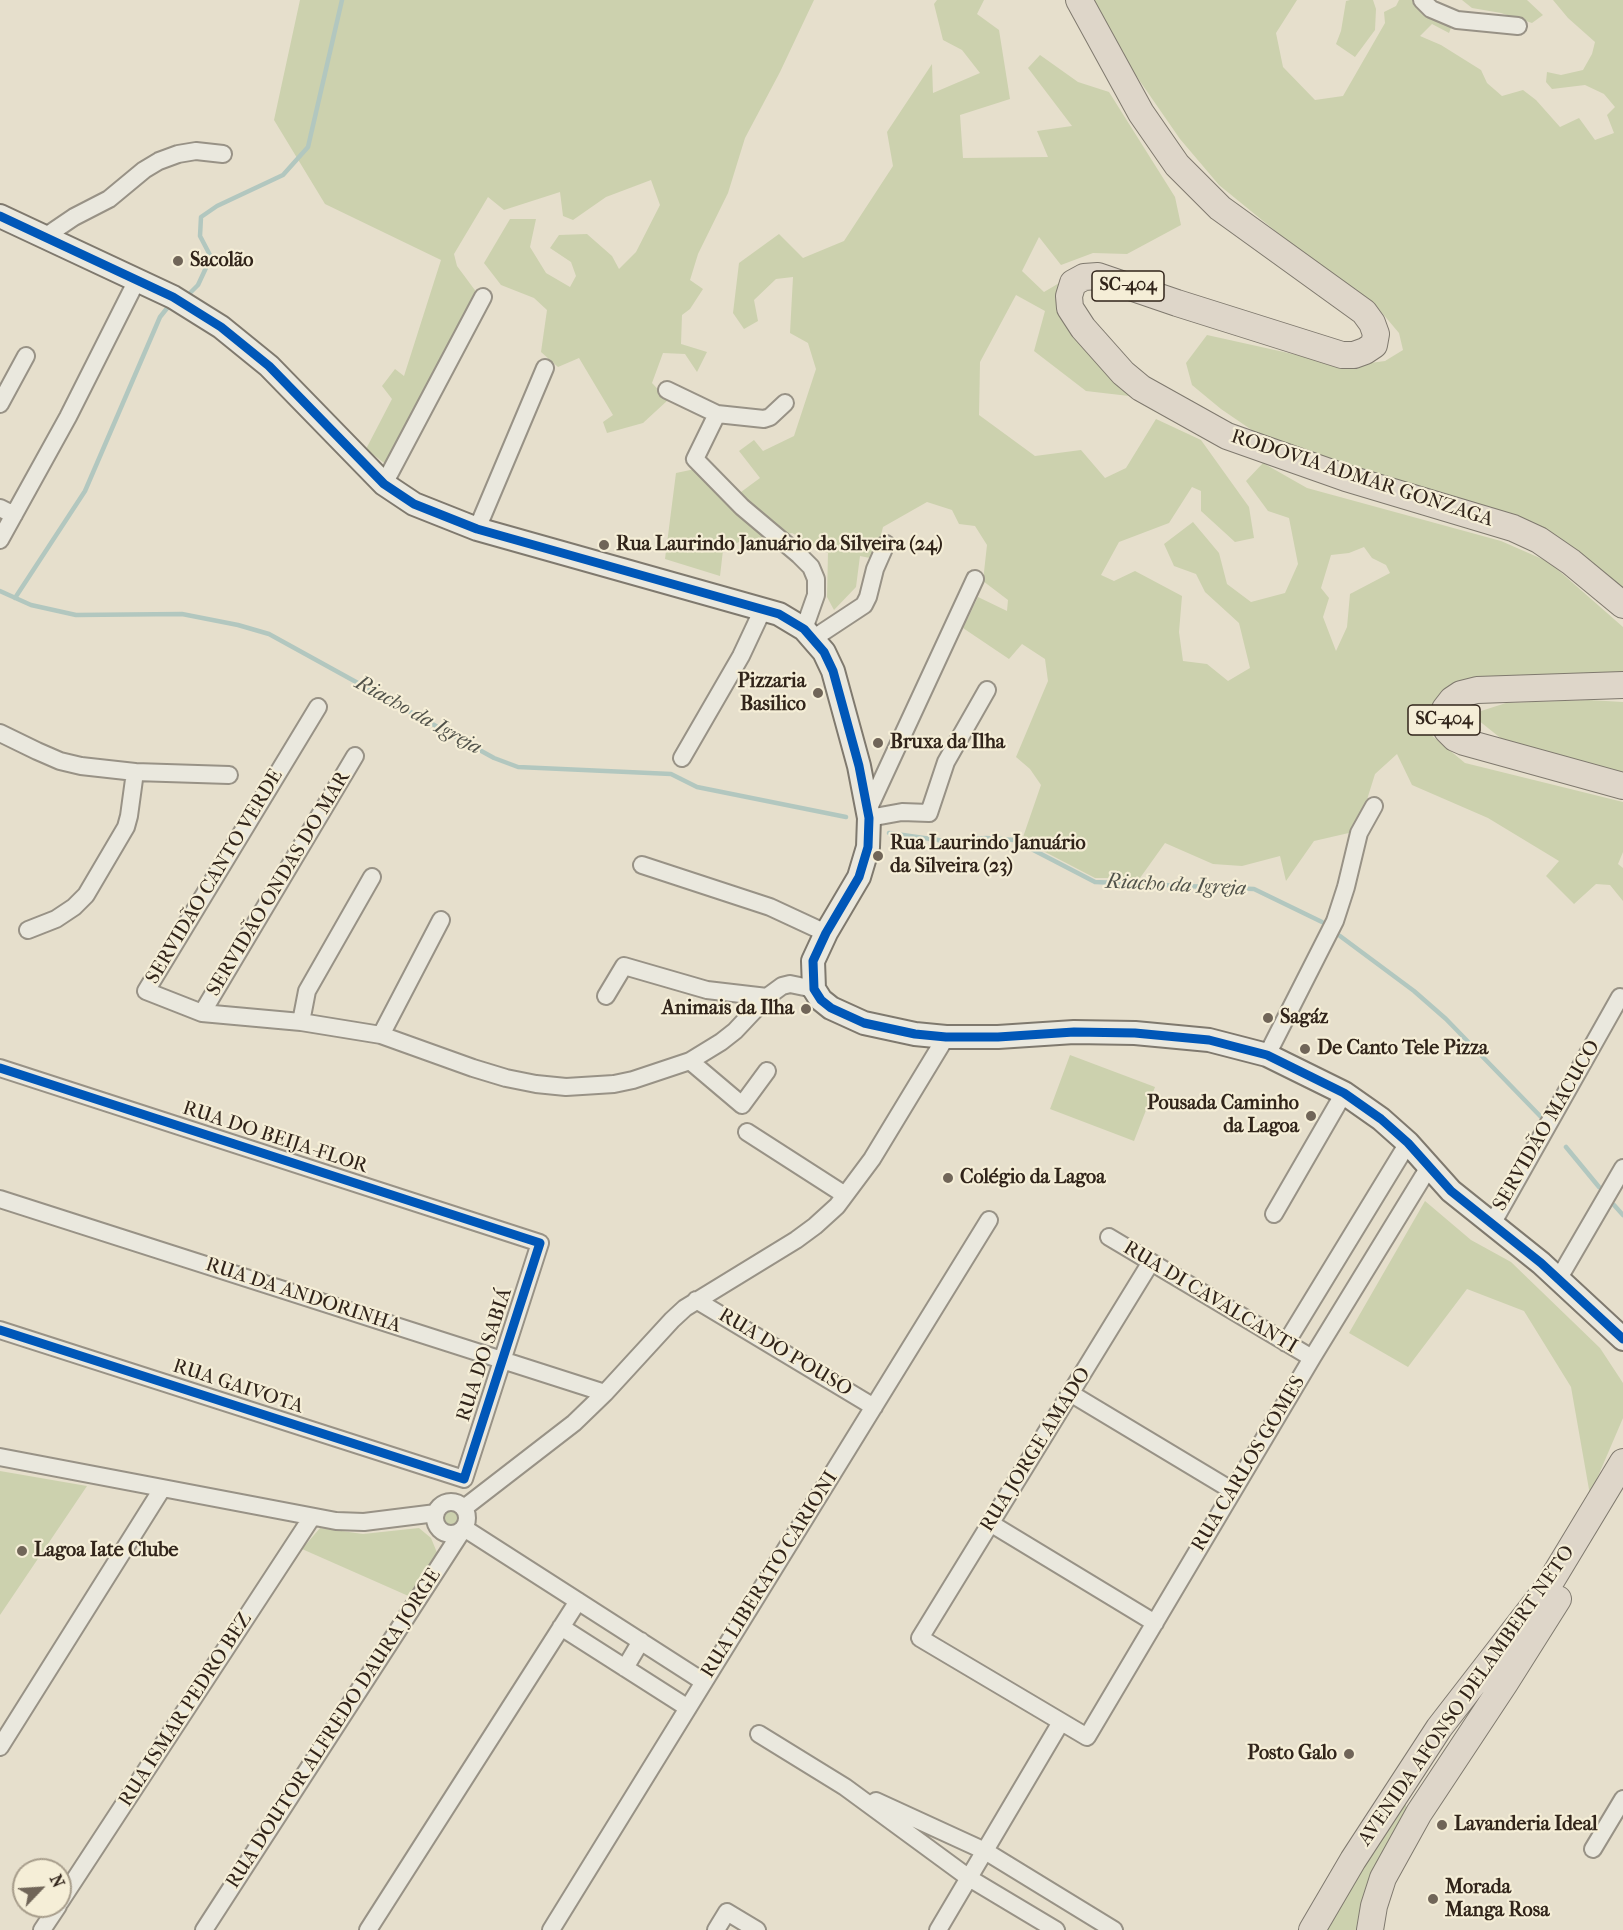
<!DOCTYPE html>
<meta charset="utf-8">
<style>
body{margin:0}
#map{position:relative;width:1623px;height:1930px;overflow:hidden;background:#e6dfcc;font-family:"IM FELL French Canon",serif}
canvas{display:block}
.north{position:absolute;left:12px;top:1858px;width:60px;height:60px;box-sizing:border-box;background:#f5eed7;border:2px solid #a79d8b;border-radius:50%;rotate:65deg;font-size:16px;font-weight:700;line-height:24px;text-align:center;color:#31241a}
.north::after{content:'';display:block;margin:auto;width:21px;height:27px;background:#706558;clip-path:polygon(50% 0,100% 100%,50% 72%,0 100%)}
</style>
<div id="map">
<canvas width="1623" height="1930"></canvas>
<div class="north">N</div>
</div>
<script>
const c = document.querySelector('canvas').getContext('2d');
c.lineJoin = 'round';
function fill(path, color) {
  c.fillStyle = color;
  c.fill(path, 'evenodd');
}
function poly(rows) {
  const path = new Path2D();
  for (const r of rows) {
    if (r.length === 3) {
      path.moveTo(r[0] + r[2], r[1]);
      path.arc(r[0], r[1], r[2], 0, 2 * Math.PI);
      continue;
    }
    path.moveTo(r[0], r[1]);
    for (let i = 2; i < r.length; i += 2) path.lineTo(r[i], r[i + 1]);
  }
  return path;
}
function stroke(path, color, width, dash) {
  c.strokeStyle = color;
  c.lineWidth = width;
  c.lineCap = dash ? 'butt' : 'round';
  c.setLineDash(dash || []);
  c.stroke(path);
}
function label(font, color, halo, rows, align = 'center') {
  c.font = font + ' "IM FELL French Canon",serif';
  c.lineWidth = 4.5;
  c.setLineDash([]);
  c.textBaseline = 'middle';
  c.strokeStyle = halo;
  c.fillStyle = color;
  for (const [text, x, y, turn = 0] of rows) {
    c.save();
    c.translate(x, y);
    c.rotate((+turn || 0) * Math.PI / 180);
    c.textAlign = isNaN(turn) ? turn : align;
    if (halo) c.strokeText(text, 0, 0);
    c.fillText(text, 0, 0);
    c.restore();
  }
}
const green = poly([
 [300,0,814,0,780,72,745,138,728,193,698,254,690,280,703,289,690,309,682,315,681,344,707,352,697,372,685,354,663,353,652,383,668,400,643,423,607,433,603,422,613,415,579,358,558,367,541,352,547,310,534,298,501,285,484,263,510,219,536,219,530,247,546,273,570,287,576,276,571,262,550,248,559,235,587,234,612,256,619,269,636,252,660,205,651,180,606,197,573,220,563,216,560,192,504,210,488,197,454,254,457,266,477,293,388,466,366,449,392,399,382,386,395,369,404,376,441,260,325,204,274,120],
 [937,0,984,0,977,14,999,30,1010,99,960,115,963,158,1048,157,1037,131,1072,126,1028,68,1040,55,1078,82,1109,92,1175,197,1181,225,1127,254,1093,253,1061,265,1039,237,1022,271,1044,292,1066,279,1069,325,1129,396,1086,391,1034,351,1045,311,1016,295,980,362,979,415,1035,456,1081,450,1105,478,1126,468,1156,419,1201,440,1249,507,1254,538,1235,542,1201,511,1201,491,1192,487,1169,523,1119,542,1101,575,1114,581,1135,571,1182,596,1179,632,1183,661,1207,664,1228,681,1250,668,1239,623,1205,592,1196,574,1174,566,1164,544,1193,522,1219,553,1227,584,1251,602,1285,593,1298,564,1289,518,1268,511,1246,481,1263,463,1307,488,1501,541,1549,562,1623,627,1623,672,1573,680,1451,690,1430,706,1430,734,1465,763,1623,802,1623,852,1618,864,1623,868,1623,901,1610,885,1596,884,1574,904,1546,876,1559,861,1488,818,1412,785,1397,754,1375,774,1365,806,1353,832,1314,841,1286,881,1280,856,1242,866,1213,864,1165,843,1140,878,1095,878,1022,840,1041,785,1030,769,1016,757,1048,681,1045,659,1022,644,1009,659,963,628,978,597,1007,611,1008,600,983,581,987,545,975,526,959,524,952,510,927,502,883,527,875,559,860,556,856,587,834,610,827,597,828,553,792,533,741,541,723,550,720,576,665,559,676,473,709,466,737,495,760,478,739,451,754,440,763,451,794,436,816,369,808,343,790,333,793,277,776,279,754,300,758,321,744,329,733,313,739,263,779,234,803,258,844,241,893,166,887,132,932,64,933,93,980,73,962,50,943,40,934,4],
 [1364,547,1372,558,1386,565,1390,573,1350,594,1347,627,1336,651,1323,617,1329,598,1321,588,1331,555,1349,553],
 [1092,0,1297,0,1276,33,1283,67,1315,100,1343,96,1385,23,1384,12,1396,6,1399,0,1431,0,1453,23,1449,33,1432,24,1420,36,1441,45,1481,70,1487,83,1502,96,1523,90,1536,100,1560,127,1579,118,1595,140,1614,133,1607,115,1615,107,1604,94,1585,85,1552,89,1546,82,1547,72,1561,75,1583,70,1592,54,1595,42,1568,18,1553,0,1623,0,1623,595,1563,549,1262,437,1221,409,1192,385,1186,363,1207,335,1347,366,1385,361,1403,350,1399,333,1377,307,1322,269,1219,185,1180,139,1119,51],
 [1350,0,1373,0,1376,9,1375,30,1355,57,1336,44,1341,31,1346,1],
 [1462,0,1527,0,1543,15,1532,23,1501,13,1472,8],
 [1589,700,1623,702,1623,777,1508,744,1478,720,1481,711,1506,703],
 [1070,1055,1155,1087,1134,1141,1050,1109],
 [1425,1201,1471,1240,1511,1262,1600,1348,1623,1383,1623,1418,1590,1495,1571,1387,1524,1311,1467,1289,1408,1367,1349,1333],
 [0,1471,87,1486,0,1615],
 [451,1518,8],
 [320,1528,363,1534,419,1528,431,1538,438,1555,413,1598,302,1549],
 [1404,1801,1406,1804,1406,1810,1382,1853,1360,1930,1324,1930]
]);
const stream = poly([
 [190,293,198,285,211,257,200,236,201,217,217,206,283,175,308,147,342,0],
 [0,591,31,605,76,615,182,614,238,625,269,634,494,758,518,767,671,774,697,787,846,817],
 [15,598,85,491,160,317,168,307],
 [889,833,945,841,986,838,1014,840,1095,882,1254,889,1322,922],
 [1340,936,1414,991,1446,1019,1543,1119],
 [1566,1147,1599,1187],
 [1614,1205,1623,1215]
]);
const street = poly([
 [1422,0,1431,9,1457,20,1518,26],
 [46,236,74,217,109,199,144,170,159,161,178,154,196,151,223,154],
 [667,390,717,414],
 [785,403,770,417,764,419,717,414,695,459,742,507,799,555,811,567,816,579,816,595,804,629],
 [0,404,26,356],
 [384,484,483,297],
 [0,508,14,515],
 [477,529,545,368],
 [0,540,68,417,137,280],
 [814,638,864,605,868,597,875,569,886,544],
 [318,707,146,991,202,1013,301,1022,381,1035,473,1068,506,1078,536,1084,566,1087,614,1084,633,1080,690,1061,721,1042,735,1031,767,997,782,986,790,984,814,989],
 [0,733,37,751,60,761,81,766,135,772,229,775],
 [682,758,741,656,763,609],
 [868,810,975,579],
 [869,818,902,812,929,813,946,762,987,690],
 [642,865,770,907,826,933],
 [28,930,56,919,74,907,86,895,126,827,129,816,135,772],
 [606,996,624,966,707,990,767,997],
 [202,1013,355,756],
 [301,1022,307,991,372,877],
 [381,1035,441,920],
 [1267,1055,1335,921,1346,887,1359,833,1374,806],
 [690,1061,742,1105,767,1071],
 [0,1068,540,1243,464,1479,0,1330],
 [747,1132,845,1195],
 [0,1199,605,1393],
 [1274,1214,1344,1093],
 [1492,1224,1620,997],
 [1109,1237,1312,1358],
 [1151,1262,920,1638,1087,1737,1312,1358,1429,1167],
 [1559,1278,1623,1168],
 [696,1300,874,1407],
 [1286,1343,1408,1143],
 [1070,1393,1233,1491],
 [0,1457,336,1521,364,1522,436,1513],
 [451,1518,16],
 [464,1508,574,1423,605,1393,672,1320,685,1308,796,1240,815,1226,837,1206,872,1159,946,1037],
 [990,1523,1155,1623],
 [561,1627,688,1708],
 [625,1668,641,1641],
 [759,1734,845,1787,969,1878,1056,1930],
 [0,1747,162,1489],
 [876,1801,985,1851,1114,1930],
 [1593,1849,1623,1799],
 [60,1902,312,1517],
 [42,1930,58,1906],
 [204,1930,464,1528,704,1682],
 [368,1930,578,1601],
 [551,1930,989,1220],
 [716,1930,727,1912,757,1930],
 [938,1930,1061,1722]
]);
const secondary = poly([
 [0,216,173,297,221,327,269,366,384,484,414,504,477,529,779,614,804,629,824,652,833,671,859,766,869,818,868,847,859,877,826,933,813,961,814,989,821,1000,831,1008,864,1023,915,1034,946,1037,998,1037,1074,1032,1135,1033,1209,1040,1267,1055,1344,1093,1381,1119,1408,1143,1451,1191,1541,1263,1623,1339]
]);
const primary = poly([
 [1079,0,1141,113,1177,165,1220,208,1364,312,1372,323,1376,334,1374,345,1365,351,1354,355,1342,355,1177,303,1098,276,1084,277,1073,283,1069,296,1070,308,1083,328,1123,373,1141,388,1227,436,1346,478,1513,528,1539,540,1571,562,1623,605],
 [1623,685,1477,690,1461,694,1452,700,1445,709,1443,718,1447,730,1455,738,1464,742,1623,786],
 [1312,1930,1353,1860,1439,1728,1545,1591,1623,1462],
 [1370,1930,1374,1906,1383,1878,1419,1813,1505,1683,1558,1599]
]);
const cycleway = poly([
 [0,216,173,297,221,327,269,366,384,484,414,504,477,529,779,614,804,629,824,652,833,671,859,766,869,818,868,847,859,877,826,933,813,961,814,989,821,1000,831,1008,864,1023,915,1034,946,1037,998,1037,1074,1032,1135,1033,1209,1040,1267,1055,1344,1093,1381,1119,1408,1143,1451,1191,1541,1263,1623,1339],
 [0,1068,540,1243,464,1479,0,1330]
]);
const markers = [
 [178,261,6,"#706558"],
 [604,545,6,"#706558"],
 [818,693,6,"#706558"],
 [878,743,6,"#706558"],
 [878,856,6,"#706558"],
 [806,1009,6,"#706558"],
 [1268,1018,6,"#706558"],
 [1305,1049,6,"#706558"],
 [1311,1116,6,"#706558"],
 [948,1178,6,"#706558"],
 [22,1551,6,"#706558"],
 [1349,1754,6,"#706558"],
 [1442,1825,6,"#706558"],
 [1433,1899,6,"#706558"]
];
const shields = [
 [1128,286,72],
 [1444,720,72]
];
const shieldNames = [
 ["SC-404",1128,286],
 ["SC-404",1444,720]
];
const poiNames = [
 ["Sacolão",190,261],
 ["Rua Laurindo Januário da Silveira (24)",616,545],
 ["Pizzaria",806,682,"right"],
 ["Basilico",806,705,"right"],
 ["Bruxa da Ilha",890,743],
 ["Rua Laurindo Januário",890,844],
 ["da Silveira (23)",890,867],
 ["Animais da Ilha",794,1009,"right"],
 ["Sagáz",1280,1018],
 ["De Canto Tele Pizza",1317,1049],
 ["Pousada Caminho",1299,1104,"right"],
 ["da Lagoa",1299,1127,"right"],
 ["Colégio da Lagoa",960,1178],
 ["Lagoa Iate Clube",34,1551],
 ["Posto Galo",1337,1754,"right"],
 ["Lavanderia Ideal",1454,1825],
 ["Morada",1445,1888],
 ["Manga Rosa",1445,1911]
];
const streetNames = [
 ["RODOVIA ADMAR GONZAGA",1362,479,18],
 ["SERVIDÃO CANTO VERDE",215,877,-59],
 ["SERVIDÃO ONDAS DO MAR",279,884,-59],
 ["SERVIDÃO MACUCO",1547,1126,-60],
 ["RUA DO BEIJA-FLOR",275,1138,18],
 ["RUA DA ANDORINHA",303,1296,18],
 ["RUA DI CAVALCANTI",1210,1298,31],
 ["RUA DO POUSO",785,1353,31],
 ["RUA DO SABIÁ",485,1355,-72],
 ["RUA GAIVOTA",238,1387,18],
 ["RUA JORGE AMADO",1036,1450,-58],
 ["RUA CARLOS GOMES",1249,1464,-59],
 ["RUA LIBERATO CARIONI",770,1575,-58],
 ["AVENIDA AFONSO DELAMBERT NETO",1467,1696,-55],
 ["RUA ISMAR PEDRO BEZ",186,1710,-57],
 ["RUA DOUTOR ALFREDO DAURA JORGE",334,1729,-57]
];
const waterNames = [
 ["Riacho da Igreja",418,716,29],
 ["Riacho da Igreja",1176,886,3]
];
fill(green, '#ccd1ae');
stroke(stream, '#b2c7bf', 4.5);
stroke(street, '#989286', 20);
stroke(secondary, '#7f796e', 26);
stroke(primary, '#7f796e', 28);
stroke(street, '#eae8de', 16);
stroke(secondary, '#eae8de', 22);
stroke(primary, '#ded6c9', 26);
stroke(cycleway, '#0057b8', 9);
for (const [x, y, r, color] of markers) {
  const dot = new Path2D();
  dot.arc(x, y, r, 0, 2 * Math.PI);
  c.fillStyle = color;
  c.fill(dot);
  stroke(dot, '#f5eed7', 2);
}
for (const [x, y, w] of shields) {
  const box = new Path2D();
  box.roundRect(x - w / 2, y - 15, w, 30, 4.5);
  c.fillStyle = '#f5eed7';
  c.fill(box);
  stroke(box, '#31241a', 1.5);
}
label('bold 18px', '#31241a', null, shieldNames);
label('bold 20px', '#31241a', '#f5eed7', poiNames, 'left');
label('20px', '#31241a', '#f5eed7', streetNames);
label('italic 21px', '#51524a', '#f5eed7', waterNames);
</script>
